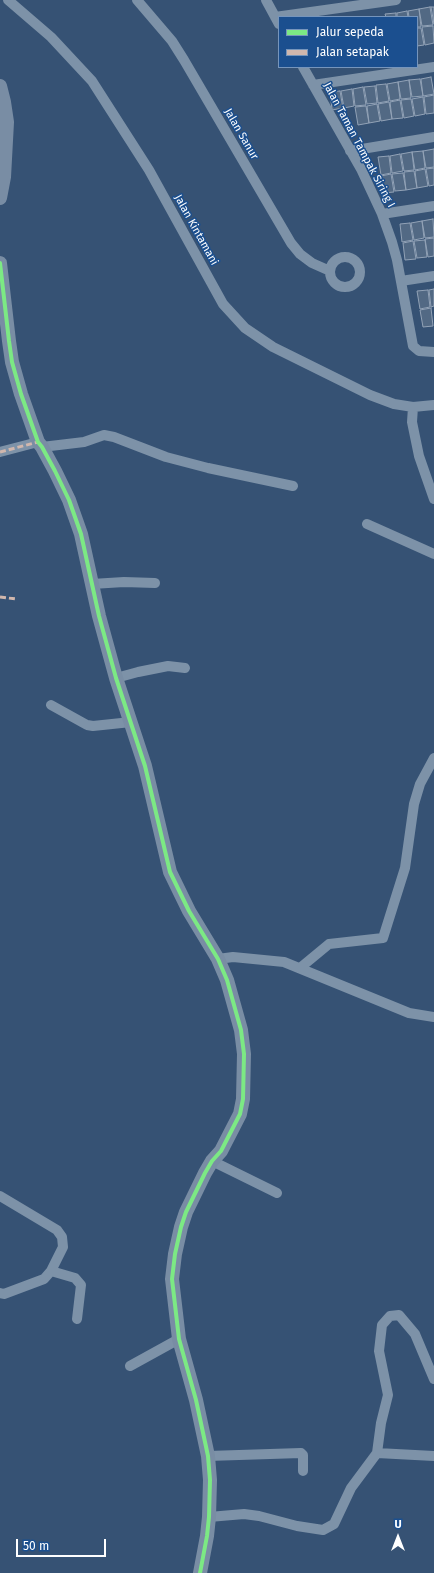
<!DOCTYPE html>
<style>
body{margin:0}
#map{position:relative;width:434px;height:1573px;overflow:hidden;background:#365274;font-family:"Fira Sans",sans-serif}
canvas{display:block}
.legend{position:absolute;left:278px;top:16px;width:140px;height:52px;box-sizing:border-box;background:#1b4f8f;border:1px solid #7695bc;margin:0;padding:5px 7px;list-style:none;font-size:12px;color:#fff}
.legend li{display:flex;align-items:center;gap:8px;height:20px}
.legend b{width:20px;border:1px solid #7695bc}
.north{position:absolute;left:378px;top:1517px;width:40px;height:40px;-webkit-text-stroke:3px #1b4f8f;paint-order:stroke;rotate:0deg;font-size:11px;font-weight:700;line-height:16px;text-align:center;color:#fff}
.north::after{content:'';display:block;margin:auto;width:14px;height:18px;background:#fff;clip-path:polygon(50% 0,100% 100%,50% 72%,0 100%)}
.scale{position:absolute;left:16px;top:1539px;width:90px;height:18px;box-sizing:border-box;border:2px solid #fff;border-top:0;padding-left:5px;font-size:12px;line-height:14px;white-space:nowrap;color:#fff;-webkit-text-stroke:3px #1b4f8f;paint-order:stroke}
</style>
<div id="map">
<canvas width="434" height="1573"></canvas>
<ul class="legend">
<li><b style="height:5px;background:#7ce984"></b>Jalur sepeda</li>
<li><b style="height:5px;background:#d1b7ad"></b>Jalan setapak</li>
</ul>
<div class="north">U</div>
<div class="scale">50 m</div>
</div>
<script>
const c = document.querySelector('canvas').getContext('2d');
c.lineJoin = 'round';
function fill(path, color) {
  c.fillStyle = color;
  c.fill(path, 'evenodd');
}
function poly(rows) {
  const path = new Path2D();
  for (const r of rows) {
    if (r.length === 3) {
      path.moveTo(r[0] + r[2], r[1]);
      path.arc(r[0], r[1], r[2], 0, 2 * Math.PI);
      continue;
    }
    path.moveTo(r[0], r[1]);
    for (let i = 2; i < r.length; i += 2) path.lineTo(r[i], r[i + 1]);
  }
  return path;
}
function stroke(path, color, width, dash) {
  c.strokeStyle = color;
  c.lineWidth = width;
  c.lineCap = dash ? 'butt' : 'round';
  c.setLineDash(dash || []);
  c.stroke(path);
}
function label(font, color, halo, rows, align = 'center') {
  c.font = font + ' "Fira Sans",sans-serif';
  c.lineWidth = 3;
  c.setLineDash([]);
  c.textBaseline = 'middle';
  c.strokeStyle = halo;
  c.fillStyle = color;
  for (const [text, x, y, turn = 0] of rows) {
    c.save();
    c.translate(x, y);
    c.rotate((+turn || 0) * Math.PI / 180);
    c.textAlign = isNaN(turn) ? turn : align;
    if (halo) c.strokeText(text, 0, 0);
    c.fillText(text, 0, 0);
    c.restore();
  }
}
const building = poly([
 [430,7,433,25,422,26,419,9,430,7],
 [431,7,434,7,434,24,431,7],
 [419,9,421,27,417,27,417,17,409,17,408,11,419,9],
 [407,11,408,17,397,17,397,13,407,11],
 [396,13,396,17,386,17,385,14,396,13],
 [433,26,434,43,425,45,422,27,433,26],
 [417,28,421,28,424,45,417,46,417,28],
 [431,77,434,94,423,96,421,79,431,77],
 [420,79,423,96,412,97,409,80,420,79],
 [409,80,411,98,401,99,398,82,409,80],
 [398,82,400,99,390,101,387,84,398,82],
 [386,84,389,101,378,103,376,85,386,84],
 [375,86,377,103,367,104,364,87,375,86],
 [363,87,366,105,355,106,353,89,363,87],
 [352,89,354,106,344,108,341,91,352,89],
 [340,91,343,108,332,110,330,92,340,91],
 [434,95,434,113,426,114,424,97,434,95],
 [423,97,425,114,415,116,412,99,423,97],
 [411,99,414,116,404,118,401,100,411,99],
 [400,100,403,118,392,119,390,102,400,100],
 [389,102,392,119,381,121,378,104,389,102],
 [377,104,380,121,369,123,367,106,377,104],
 [366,106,369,123,358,125,355,107,366,106],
 [434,149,434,167,426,168,423,151,434,149],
 [423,151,425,168,415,170,412,152,423,151],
 [412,152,414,170,404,171,401,154,412,152],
 [400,154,403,171,392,173,390,156,400,154],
 [389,156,391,173,381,175,378,157,389,156],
 [434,168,434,185,429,186,426,169,434,168],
 [425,169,428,186,417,188,415,171,425,169],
 [414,171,417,188,406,190,404,172,414,171],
 [403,173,406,190,395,191,392,174,403,173],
 [391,174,394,192,383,193,381,176,391,174],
 [433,219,434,237,425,238,422,221,433,219],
 [422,221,424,238,414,240,411,223,422,221],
 [410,223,413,240,402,242,400,224,410,223],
 [434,238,434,256,428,257,425,239,434,238],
 [425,240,427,257,417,258,414,241,425,240],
 [413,241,416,259,405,260,403,243,413,241],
 [434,289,434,306,431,307,429,290,434,289],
 [428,290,430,307,420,309,417,291,428,290],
 [431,308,433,326,423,327,420,310,431,308]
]);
const street = poly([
 [8,0,51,37,92,81,149,170,223,304,245,328,273,347,370,395,394,404,413,407,434,405],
 [137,0,172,41,184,60,291,243,300,254,312,263,330,271],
 [266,0,279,24],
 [275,17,396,0],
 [303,67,361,169,382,214,392,242,397,260,413,346,419,351,434,352],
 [313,85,434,67],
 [350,151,434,137],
 [382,214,434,206],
 [345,272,15],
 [401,281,434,276],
 [413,407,412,422,419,456,434,499],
 [42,447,84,442,104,435,114,437,166,457,208,468,293,486],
 [0,452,38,442],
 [367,524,434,554],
 [92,584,124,582,155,583],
 [116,678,138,672,168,666,185,668],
 [51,705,87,725,93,726,131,722],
 [218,959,233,957,284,962,409,1013,434,1017],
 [300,968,329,944,383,938,405,868,414,804,420,784,434,758],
 [212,1161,277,1193],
 [0,1196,57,1230,62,1237,63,1247,51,1271,44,1279,4,1294,0,1293],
 [51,1271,75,1278,81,1285,77,1319],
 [130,1366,179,1339],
 [377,1453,434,1456],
 [208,1456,301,1453,303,1455,303,1471],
 [209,1517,244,1514,259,1516,297,1526,323,1530,334,1524,351,1488,377,1453,381,1423,388,1395,379,1351,382,1325,390,1316,399,1315,415,1334,434,1379]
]);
const secondary = poly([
 [0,86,4,102,7,122,4,177,0,198],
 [0,263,9,341,12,362,21,394,38,442,42,447,55,471,69,500,81,534,99,616,116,678,145,766,170,872,189,911,218,959,227,980,241,1030,244,1054,243,1099,240,1114,221,1151,212,1161,205,1173,186,1212,181,1227,175,1254,172,1279,179,1339,196,1400,208,1456,210,1480,209,1517,207,1536,200,1573]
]);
const quiet = poly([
 [0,452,38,442],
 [0,597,16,599]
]);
const cycleway = poly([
 [0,263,9,341,12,362,21,394,38,442,42,447,55,471,69,500,81,534,99,616,116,678,145,766,170,872,189,911,218,959,227,980,241,1030,244,1054,243,1099,240,1114,221,1151,212,1161,205,1173,186,1212,181,1227,175,1254,172,1279,179,1339,196,1400,208,1456,210,1480,209,1517,207,1536,200,1573]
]);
const streetNames = [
 ["Jalan Sanur",241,134,60],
 ["Jalan Taman Tampak Siring I",359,145,62],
 ["Jalan Kintamani",196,230,61]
];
fill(building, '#526984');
stroke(building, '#92a2b6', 1);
stroke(street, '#7d92a8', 10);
stroke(secondary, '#798da4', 14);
stroke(quiet, '#d1b7ad', 3, [6, 3]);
stroke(cycleway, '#7ce984', 4);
label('11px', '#fff', '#1b4f8f', streetNames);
</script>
